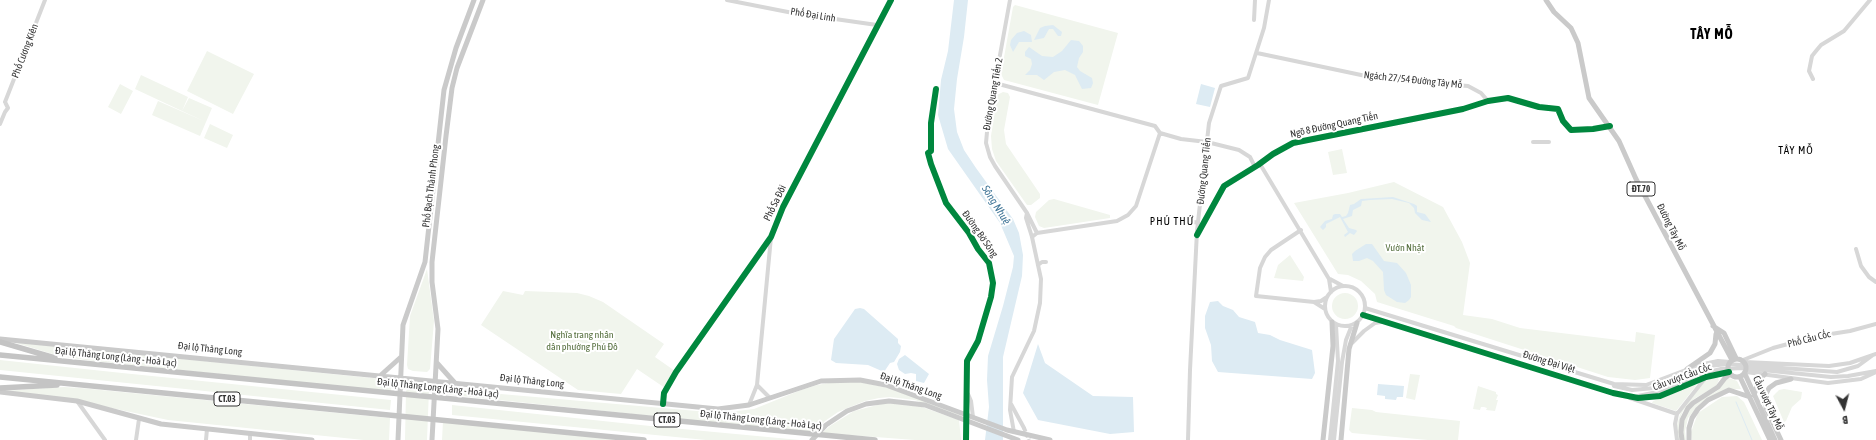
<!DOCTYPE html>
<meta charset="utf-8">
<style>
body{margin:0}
#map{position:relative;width:1876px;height:440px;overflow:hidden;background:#fff;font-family:"Asap Condensed",sans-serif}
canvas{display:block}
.north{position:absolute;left:1824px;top:388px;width:40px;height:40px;-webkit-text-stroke:3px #fff;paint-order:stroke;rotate:173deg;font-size:11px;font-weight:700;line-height:16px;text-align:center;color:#333}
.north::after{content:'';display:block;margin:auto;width:14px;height:18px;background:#333;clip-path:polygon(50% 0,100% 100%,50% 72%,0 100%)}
</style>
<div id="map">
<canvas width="1876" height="440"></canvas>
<div class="north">B</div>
</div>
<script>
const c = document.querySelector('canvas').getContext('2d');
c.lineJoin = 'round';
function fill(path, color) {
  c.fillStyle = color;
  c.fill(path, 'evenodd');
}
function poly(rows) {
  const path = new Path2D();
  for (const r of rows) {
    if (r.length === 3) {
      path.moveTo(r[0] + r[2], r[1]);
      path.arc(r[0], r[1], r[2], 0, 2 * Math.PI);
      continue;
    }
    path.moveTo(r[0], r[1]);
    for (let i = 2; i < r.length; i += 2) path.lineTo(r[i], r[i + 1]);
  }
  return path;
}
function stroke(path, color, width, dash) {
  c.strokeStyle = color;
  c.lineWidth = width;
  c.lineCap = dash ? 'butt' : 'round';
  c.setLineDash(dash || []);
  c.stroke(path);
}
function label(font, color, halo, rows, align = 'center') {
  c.font = font + ' "Asap Condensed",sans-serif';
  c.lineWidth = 4;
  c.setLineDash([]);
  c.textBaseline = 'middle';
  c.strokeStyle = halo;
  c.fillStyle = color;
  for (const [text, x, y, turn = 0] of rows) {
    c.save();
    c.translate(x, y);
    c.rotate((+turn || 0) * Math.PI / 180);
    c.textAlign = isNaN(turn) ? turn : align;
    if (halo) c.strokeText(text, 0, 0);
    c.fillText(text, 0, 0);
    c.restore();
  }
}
const green = poly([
 [1015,5,1118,33,1098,105,1004,80,1001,74,1013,7],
 [207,51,254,74,233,114,187,91],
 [141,75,188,97,182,111,135,89],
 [120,84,133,91,121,114,108,107],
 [1003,92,1008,93,1010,97,1004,130,1006,144,1040,194,1040,198,1031,205,1027,205,996,161,992,149,991,136,997,95],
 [189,98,212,108,206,122,182,111],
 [158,101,206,122,200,136,152,115],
 [210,124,233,135,227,148,204,138],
 [1342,149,1347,173,1333,175,1328,152],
 [1394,182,1443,207,1462,242,1470,263,1463,315,1492,319,1520,328,1635,342,1636,332,1655,335,1650,378,1635,380,1608,377,1456,328,1454,326,1377,302,1375,294,1361,281,1348,275,1338,274,1294,203,1348,193],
 [1054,199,1110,215,1110,218,1044,228,1039,226,1035,217,1036,212,1049,200],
 [1290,255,1304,277,1303,281,1274,278,1278,265],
 [427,269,434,321,430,369,427,372,413,371,408,369,407,365,410,316],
 [503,291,523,295,525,291,577,293,589,296,603,302,664,344,655,357,675,371,665,388,637,369,621,394,578,390,481,325],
 [1345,306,13],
 [13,342,392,380,391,392,85,360,59,356],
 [0,360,122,373,391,400,390,410,0,370],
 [1410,374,1420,375,1415,400,1406,398],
 [1717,377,1719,380,1716,386,1694,399,1683,411,1679,421,1680,440,1678,440,1677,425,1681,411,1705,381],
 [1729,378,1737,381,1741,389,1730,389,1701,403,1688,418,1685,431,1686,440,1684,440,1683,429,1684,420,1689,409,1699,401,1717,391,1726,379],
 [835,382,859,382,889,388,961,415,961,416,915,400,890,397,879,398,865,401,838,412,825,421,814,433,442,394,443,389,720,413,754,409,801,390,817,385],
 [1694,384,1696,386,1676,411,1652,403,1653,401,1667,396],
 [411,385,424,386,429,390,427,440,405,440,406,391],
 [1478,386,1496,392,1496,394,1498,395,1496,400,1498,400,1495,411,1486,410,1487,408,1484,407,1481,407,1480,410,1473,409],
 [64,387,80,388,390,418,389,440,364,440,168,420,69,399,2,391],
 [1784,389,1802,392,1801,399,1792,407,1786,421,1784,422,1773,396,1779,390],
 [1737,396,1744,402,1762,440,1692,440,1691,432,1698,413,1722,397],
 [885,403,922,407,959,420,961,440,915,440,822,433,830,426,854,411],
 [452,405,650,426,800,440,706,440,452,415],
 [1352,408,1372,410,1376,412,1460,421,1458,440,1428,440,1352,433,1349,430],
 [443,421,626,440,442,440]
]);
const water = poly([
 [954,0,968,0,964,37,957,79,954,109,957,132,964,150,976,168,1013,219,1019,233,1023,255,1022,276,1003,357,1003,440,985,440,989,407,987,380,988,356,1003,306,1013,267,1014,256,1000,223,948,149,938,115,941,80,948,51],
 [1053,25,1062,32,1061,36,1058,36,1053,29,1049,29,1044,38,1034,40,1040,28,1045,26],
 [1024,31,1031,35,1032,42,1019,42,1013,52,1010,45,1011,40,1017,33],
 [1071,40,1079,41,1083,46,1083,52,1079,58,1077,67,1080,71,1092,78,1093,83,1091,88,1082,89,1075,75,1065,70,1054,72,1044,80,1037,75,1025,75,1030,70,1032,64,1031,59,1025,56,1025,52,1029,47,1042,56,1053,57,1062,51],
 [1201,84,1215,88,1210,107,1196,104],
 [1393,197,1414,204,1417,206,1417,212,1425,214,1431,222,1422,220,1415,213,1414,208,1409,203,1392,199,1370,200,1362,201,1361,206,1353,210,1352,216,1343,219,1349,228,1356,230,1357,231,1354,235,1350,233,1345,237,1344,235,1348,232,1340,217,1326,224,1326,227,1323,230,1320,227,1325,221,1332,219,1333,215,1335,214,1340,214,1342,217,1346,216,1348,213,1350,205,1354,204,1361,199],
 [1366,244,1372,244,1384,261,1397,263,1406,273,1411,285,1411,297,1409,300,1405,303,1397,302,1386,295,1384,290,1383,272,1373,261,1367,258,1359,261,1353,261,1352,254,1355,251],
 [1218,301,1223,306,1233,310,1239,317,1255,322,1258,333,1270,335,1280,340,1312,350,1315,373,1312,379,1218,372,1212,361,1211,345,1205,328,1205,316,1210,302],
 [860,308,864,309,898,339,898,343,901,346,900,352,894,362,890,363,884,372,868,365,836,363,831,360,834,339,855,309],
 [1038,344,1045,363,1093,396,1133,397,1134,432,1110,434,1038,420,1023,393],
 [905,355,929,374,924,383,916,381,916,374,911,373,905,374,899,370,897,364,899,359],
 [1378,384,1404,386,1403,397,1397,397,1396,400,1385,399,1385,396,1377,395]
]);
const stream = poly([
 [1736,402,1752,440]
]);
const minorTunnel = poly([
 [1024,428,1029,440]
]);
const minor = poly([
 [727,0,793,13,877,25],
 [1010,0,988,121,986,143,990,157,995,166,1027,213,1037,233,1032,237],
 [1254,20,1255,0],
 [1257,53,1380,79,1468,86,1481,93,1488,101],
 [1813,79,1809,71,1812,56,1816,51,1821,45,1844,31,1870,0],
 [995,83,1155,126,1160,133,1181,139,1207,142,1239,150,1250,157,1255,167],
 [936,89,931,123,931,151,928,153,931,164,946,203,969,233,978,249,989,263,993,283,991,297,978,341,967,361,966,409],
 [5,102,45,0],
 [0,124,5,112,8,108,5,102],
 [1533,142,1549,142],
 [1260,164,1329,279,1331,292],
 [1182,219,1198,223],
 [1301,230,1271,250,1265,257,1260,268,1256,296,1314,302,1321,301,1327,297],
 [1037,233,1117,221,1128,215,1136,206,1160,133],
 [1197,235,1224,186,1258,165,1273,154,1293,143,1463,109,1488,101,1508,98,1539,107,1558,109,1563,121,1571,130,1593,129,1610,126],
 [1856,249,1861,266,1869,277,1876,282],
 [1038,265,1042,262,1046,262],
 [1330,279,1343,286],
 [1345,306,20],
 [1314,302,1325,309],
 [1365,308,1614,384,1646,385,1699,365,1718,361,1730,362],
 [1363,315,1613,393,1638,398,1660,396,1706,377,1729,372],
 [1352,343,1364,331,1375,323,1381,322],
 [1743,360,1773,348,1818,336,1850,331,1876,324],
 [1745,362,1829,366,1850,363,1876,354],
 [1746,372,1828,383,1861,379,1876,372],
 [757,385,770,398],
 [1614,386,1632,390,1654,388,1695,371,1709,366,1727,364,1837,372,1858,366,1873,355],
 [968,394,971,401,973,417],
 [1638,396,1662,391,1700,374,1721,369,1743,368,1831,377,1848,376,1876,371],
 [1630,398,1677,414],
 [77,401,105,440],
 [663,404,664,393,676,372,771,237,783,207,891,0],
 [1011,404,1024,428],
 [749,405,757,385,771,237],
 [966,425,966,440],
 [1014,432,1010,410,1012,377,1034,331,1040,303,1041,279,1032,237,1026,218,1027,213],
 [136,440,139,419],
 [206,440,207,429],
 [250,440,250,433],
 [1188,440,1190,370,1197,231,1209,123,1221,86,1248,78,1264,28,1269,0],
 [1330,440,1338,361,1336,325],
 [1334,440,1342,362,1346,340,1352,325],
 [1677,440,1675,424,1677,414,1706,377]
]);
const major = poly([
 [1546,0,1554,12,1571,28,1578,43,1589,98,1619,141,1636,179,1732,360],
 [1713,326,1724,333,1736,358],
 [0,339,718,409,749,405,821,381,860,380,886,385,1007,430,1050,440],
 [1737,368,9],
 [437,363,454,382],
 [1687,369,1710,353,1715,344,1716,334],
 [1745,374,1775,440],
 [381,375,401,357],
 [1740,377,1770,440],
 [0,392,77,401,161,424,312,440],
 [1754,395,1759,380,1765,374],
 [398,440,403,325,425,262,444,90,456,48,474,0],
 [432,440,438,329,432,282,432,262,446,136,452,88,457,68,483,0],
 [812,440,826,425,847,411,866,404,889,401,925,405,1018,440],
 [1323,440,1333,346,1332,322],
 [1341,440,1349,349,1357,323],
 [1682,440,1681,432,1682,420,1688,408,1693,403,1718,387,1725,378,1730,374],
 [1689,440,1689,428,1692,418,1698,409,1708,400,1729,390,1750,397],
 [1781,440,1766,408,1766,394,1769,388,1776,383,1791,379]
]);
const highway = poly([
 [0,342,55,358],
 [0,355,875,440],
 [0,377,644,440],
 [0,388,57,385]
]);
const cycleway = poly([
 [936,89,931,123,931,151,928,153,931,164,946,203,969,233,978,249,989,263,993,283,991,297,978,341,967,361,966,440],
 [1197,235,1224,186,1258,165,1273,154,1293,143,1463,109,1488,101,1508,98,1539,107,1558,109,1563,121,1571,130,1593,129,1610,126],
 [1363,315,1613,393,1638,398,1660,396,1706,377,1729,372],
 [663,404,664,393,676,372,771,237,783,207,891,0]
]);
const shields = [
 [1641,189,28],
 [227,399,26],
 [667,420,26]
];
const shieldNames = [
 ["ĐT.70",1641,189],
 ["CT.03",227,399],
 ["CT.03",667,420]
];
const streetNames = [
 ["Phố Đại Linh",813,15,9],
 ["Phố Cương Kiên",25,51,-69],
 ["Ngách 27/54 Đường Tây Mỗ",1413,80,6],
 ["Đường Quang Tiến 2",993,94,-80],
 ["Ngõ 8 Đường Quang Tiến",1334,125,-12],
 ["Đường Quang Tiến",1204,171,-84],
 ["Phố Bạch Thành Phong",431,186,-83],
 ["Phố Sa Đôi",775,203,-64],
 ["Đường Tây Mỗ",1671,227,63],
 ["Đường Bờ Sông",980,234,55],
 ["Phố Cầu Cốc",1809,339,-14],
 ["Đại lộ Thăng Long",210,349,6],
 ["Đại lộ Thăng Long (Láng - Hoà Lạc)",116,357,6],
 ["Đường Đại Việt",1549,362,17],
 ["Cầu vượt Cầu Cốc",1682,377,-20],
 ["Đại lộ Thăng Long",532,381,6],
 ["Đại lộ Thăng Long",911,386,19],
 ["Đại lộ Thăng Long (Láng - Hoà Lạc)",438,388,6],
 ["Cầu vượt Tây Mỗ",1768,403,65],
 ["Đại lộ Thăng Long (Láng - Hoà Lạc)",761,420,6]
];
const parkNames = [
 ["Vườn Nhật",1405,248],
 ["Nghĩa trang nhân",582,335],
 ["dân phường Phú Đô",582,347]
];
const neighbourhoodNames = [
 ["TÂY MỖ",1796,151],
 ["PHÚ THỨ",1172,222]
];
const waterNames = [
 ["Sông Nhuệ",996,205,58]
];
const districtNames = [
 ["TÂY MỖ",1712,35]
];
fill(green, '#f1f5ed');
fill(water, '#ddebf3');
stroke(stream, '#ddebf3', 1);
stroke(minorTunnel, '#d6d6d6', 4, [4, 2]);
stroke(minor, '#d7d7d7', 4);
stroke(major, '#cacaca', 5);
stroke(highway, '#c4c4c4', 5.5);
stroke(cycleway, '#00873e', 6);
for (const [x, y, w] of shields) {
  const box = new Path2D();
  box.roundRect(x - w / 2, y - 7, w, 14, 3);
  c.fillStyle = '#fff';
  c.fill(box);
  stroke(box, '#333', 1);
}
label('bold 9px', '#333', null, shieldNames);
label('10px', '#333', '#fff', streetNames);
label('10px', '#56703f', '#fff', parkNames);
c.letterSpacing = '1px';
label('11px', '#000', '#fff', neighbourhoodNames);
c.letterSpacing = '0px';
label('italic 11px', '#3f7597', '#fff', waterNames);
c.letterSpacing = '1px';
label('bold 14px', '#000', '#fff', districtNames);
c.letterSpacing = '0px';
</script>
